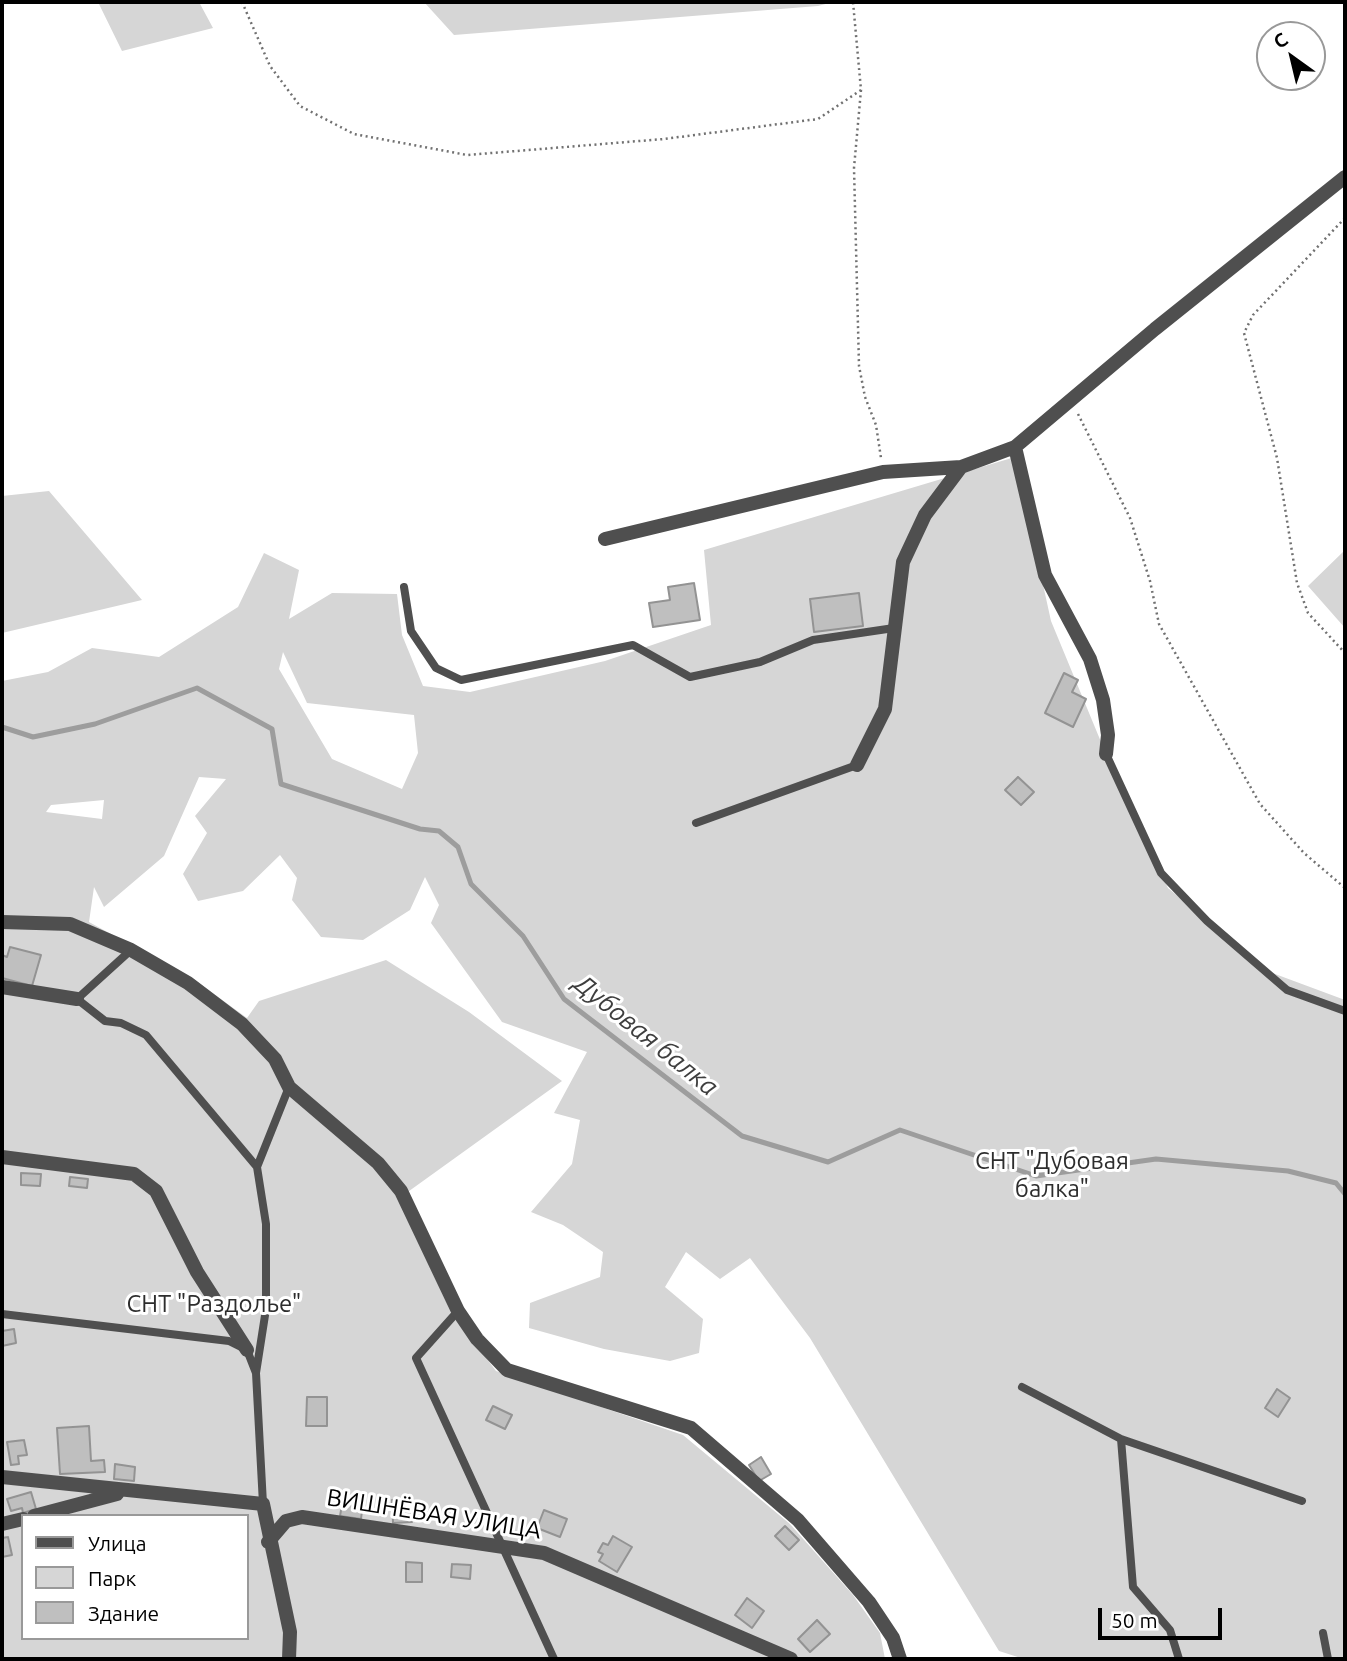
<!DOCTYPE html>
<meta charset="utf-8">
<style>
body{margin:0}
#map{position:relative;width:1347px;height:1661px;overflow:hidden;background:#fff;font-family:Ubuntu,sans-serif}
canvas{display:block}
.frame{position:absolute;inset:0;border:4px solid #000;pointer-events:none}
.legend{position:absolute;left:21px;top:1514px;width:228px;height:126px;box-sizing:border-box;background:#fff;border:2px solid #999;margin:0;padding:9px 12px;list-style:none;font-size:21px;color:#000}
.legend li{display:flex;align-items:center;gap:14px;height:35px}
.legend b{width:35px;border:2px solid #999}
.north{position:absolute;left:1256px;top:21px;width:70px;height:70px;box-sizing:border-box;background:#fff;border:2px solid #999;border-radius:50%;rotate:326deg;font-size:19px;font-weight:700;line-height:28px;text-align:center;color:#000}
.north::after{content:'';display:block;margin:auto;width:24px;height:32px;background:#000;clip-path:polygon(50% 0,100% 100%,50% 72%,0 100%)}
.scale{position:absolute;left:1098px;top:1608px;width:124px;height:32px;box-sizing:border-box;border:4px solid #000;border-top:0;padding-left:9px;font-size:21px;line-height:24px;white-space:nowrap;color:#000;-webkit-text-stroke:5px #fff;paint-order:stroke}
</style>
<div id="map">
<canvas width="1347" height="1661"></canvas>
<div class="frame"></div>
<ul class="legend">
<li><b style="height:9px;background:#4f4f4f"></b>Улица</li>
<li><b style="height:19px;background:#d6d6d6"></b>Парк</li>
<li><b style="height:19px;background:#bfbfbf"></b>Здание</li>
</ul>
<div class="north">С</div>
<div class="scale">50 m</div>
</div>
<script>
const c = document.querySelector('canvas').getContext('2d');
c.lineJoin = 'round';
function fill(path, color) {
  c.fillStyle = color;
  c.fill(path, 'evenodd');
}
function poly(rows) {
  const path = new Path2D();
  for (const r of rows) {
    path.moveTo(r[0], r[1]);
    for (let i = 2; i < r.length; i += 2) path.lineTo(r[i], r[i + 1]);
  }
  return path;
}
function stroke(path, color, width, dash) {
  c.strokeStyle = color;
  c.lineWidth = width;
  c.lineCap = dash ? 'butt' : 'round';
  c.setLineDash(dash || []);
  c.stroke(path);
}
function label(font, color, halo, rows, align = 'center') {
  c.font = font + ' Ubuntu,sans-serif';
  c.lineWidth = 6;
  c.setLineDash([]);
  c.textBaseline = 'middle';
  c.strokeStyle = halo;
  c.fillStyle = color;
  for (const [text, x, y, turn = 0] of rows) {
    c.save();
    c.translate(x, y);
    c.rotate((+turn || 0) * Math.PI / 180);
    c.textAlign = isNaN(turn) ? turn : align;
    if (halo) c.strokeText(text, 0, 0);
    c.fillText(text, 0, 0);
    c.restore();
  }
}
const green = poly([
 [98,2,199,2,213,28,122,51],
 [424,2,833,2,818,6,454,35],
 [1015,457,1051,621,1106,754,1168,888,1267,971,1345,1000,1345,1659,1024,1659,999,1651,810,1338,750,1258,720,1279,686,1252,665,1287,703,1319,699,1353,670,1361,604,1349,529,1328,530,1303,600,1277,603,1252,563,1225,531,1212,572,1164,580,1120,554,1113,587,1052,502,1022,431,923,439,905,425,877,410,910,363,940,321,937,292,900,297,878,280,855,243,891,198,901,183,874,207,833,195,816,226,779,199,777,164,856,104,907,94,887,89,922,192,978,247,1018,259,1001,386,960,469,1012,562,1081,398,1199,450,1310,496,1371,683,1435,790,1524,853,1595,880,1633,885,1659,2,1659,2,681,48,672,92,648,159,657,238,607,264,553,299,570,289,619,332,593,397,594,402,635,423,686,470,692,605,661,711,625,704,550],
 [283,652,307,703,414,715,418,753,402,789,332,759,279,669],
 [104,800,102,819,46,812,51,805],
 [23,1516,247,1516,247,1638,23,1638],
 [49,491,142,600,2,633,2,496],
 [1345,550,1345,628,1308,586]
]);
const stream = poly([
 [2,727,33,737,95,724,197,688,272,729,281,784,420,829,439,831,458,847,471,884,523,936,564,999,742,1136,828,1162,900,1130,1036,1176,1156,1159,1288,1171,1336,1183,1345,1194]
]);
const building = poly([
 [694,583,700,620,653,627,649,603,670,600,668,587,694,583],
 [859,593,863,626,814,632,810,599,859,593],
 [1064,673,1078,680,1072,692,1086,699,1073,727,1045,713,1064,673],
 [1018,777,1034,792,1021,805,1005,790,1018,777],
 [10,947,41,955,32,986,2,978,2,955,7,957,10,947],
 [21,1173,41,1174,40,1186,21,1185,21,1173],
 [70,1177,88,1179,87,1188,69,1186,70,1177],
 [14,1329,16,1343,2,1346,2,1331,14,1329],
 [1277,1389,1290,1398,1278,1417,1265,1408,1277,1389],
 [307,1397,327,1397,327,1426,306,1426,307,1397],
 [493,1406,512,1415,505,1429,486,1420,493,1406],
 [89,1426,91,1461,104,1460,105,1472,60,1474,57,1428,89,1426],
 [24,1440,27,1455,18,1456,19,1464,11,1465,7,1442,24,1440],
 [761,1457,771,1474,759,1481,749,1465,761,1457],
 [115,1464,135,1467,134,1481,114,1479,115,1464],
 [31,1492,36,1509,23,1513,22,1508,11,1511,7,1499,31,1492],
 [343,1499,363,1502,361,1519,340,1516,343,1499],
 [411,1499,412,1522,393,1523,392,1500,411,1499],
 [544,1510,567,1519,560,1537,537,1528,544,1510],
 [785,1526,799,1540,789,1550,775,1536,785,1526],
 [613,1536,632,1547,617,1572,599,1561,603,1554,598,1552,603,1543,608,1545,613,1536],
 [8,1537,12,1555,2,1557,2,1538,8,1537],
 [406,1562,422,1563,422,1582,406,1582,406,1562],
 [452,1564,471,1565,470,1579,451,1577,452,1564],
 [747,1598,764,1611,752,1628,735,1615,747,1598],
 [817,1620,830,1634,810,1652,798,1639,817,1620]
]);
const path = poly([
 [242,2,270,66,300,106,354,134,467,155,664,139,818,119,861,90,853,2],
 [861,90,854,168,859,366,865,397,876,425,881,458],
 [1345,218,1253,315,1244,333,1277,458,1297,583,1308,613,1345,653],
 [1078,414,1130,518,1150,581,1159,624,1260,804,1304,853,1345,888]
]);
const lane = poly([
 [404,587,411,631,436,668,461,680,633,645,690,677,760,662,813,640,894,628],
 [1106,754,1161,873,1207,921,1287,990,1345,1011],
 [696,823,857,765],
 [131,950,77,999,105,1021,121,1023,146,1035,257,1167,266,1224,266,1309,256,1373],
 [257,1167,289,1087],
 [458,1311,416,1358,554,1659],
 [2,1314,229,1341,247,1350,256,1373,263,1504],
 [1022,1387,1121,1439],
 [1323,1633,1328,1659],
 [1179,1659,1170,1630,1133,1587,1121,1439,1302,1501]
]);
const street = poly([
 [1015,447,1045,575,1090,659,1103,700,1108,735,1106,754],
 [605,539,883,472,961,467,1015,447,1155,329,1345,177],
 [857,765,885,709,903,562,925,515,961,467],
 [2,922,70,924,131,950,188,983,242,1024,275,1059,289,1087,378,1163,401,1191,458,1311,477,1339,507,1370,691,1428,798,1520,869,1602,893,1638,900,1659],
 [2,987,77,999],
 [2,1157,134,1174,156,1191,197,1272,247,1350],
 [2,1477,263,1504,290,1632,289,1659],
 [34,1516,117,1494],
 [2,1524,23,1519],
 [268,1542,286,1521,302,1517,544,1553,791,1659]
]);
const parkNames = [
 ["СНТ \"Дубовая",1052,1161],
 ["балка\"",1052,1189],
 ["СНТ \"Раздолье\"",214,1304]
];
const streetNames = [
 ["ВИШНЁВАЯ УЛИЦА",434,1514,9]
];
const waterNames = [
 ["Дубовая балка",646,1035,39]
];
fill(green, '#d6d6d6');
stroke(stream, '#9d9d9d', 5);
fill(building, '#bfbfbf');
stroke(building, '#939393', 2);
stroke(path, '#717171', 2.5, [2, 3.5]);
stroke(lane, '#4f4f4f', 8);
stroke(street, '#4f4f4f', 14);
label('24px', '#2d2d2d', '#fff', parkNames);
label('24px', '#000', '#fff', streetNames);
label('italic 26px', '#3e3e3e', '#fff', waterNames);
</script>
